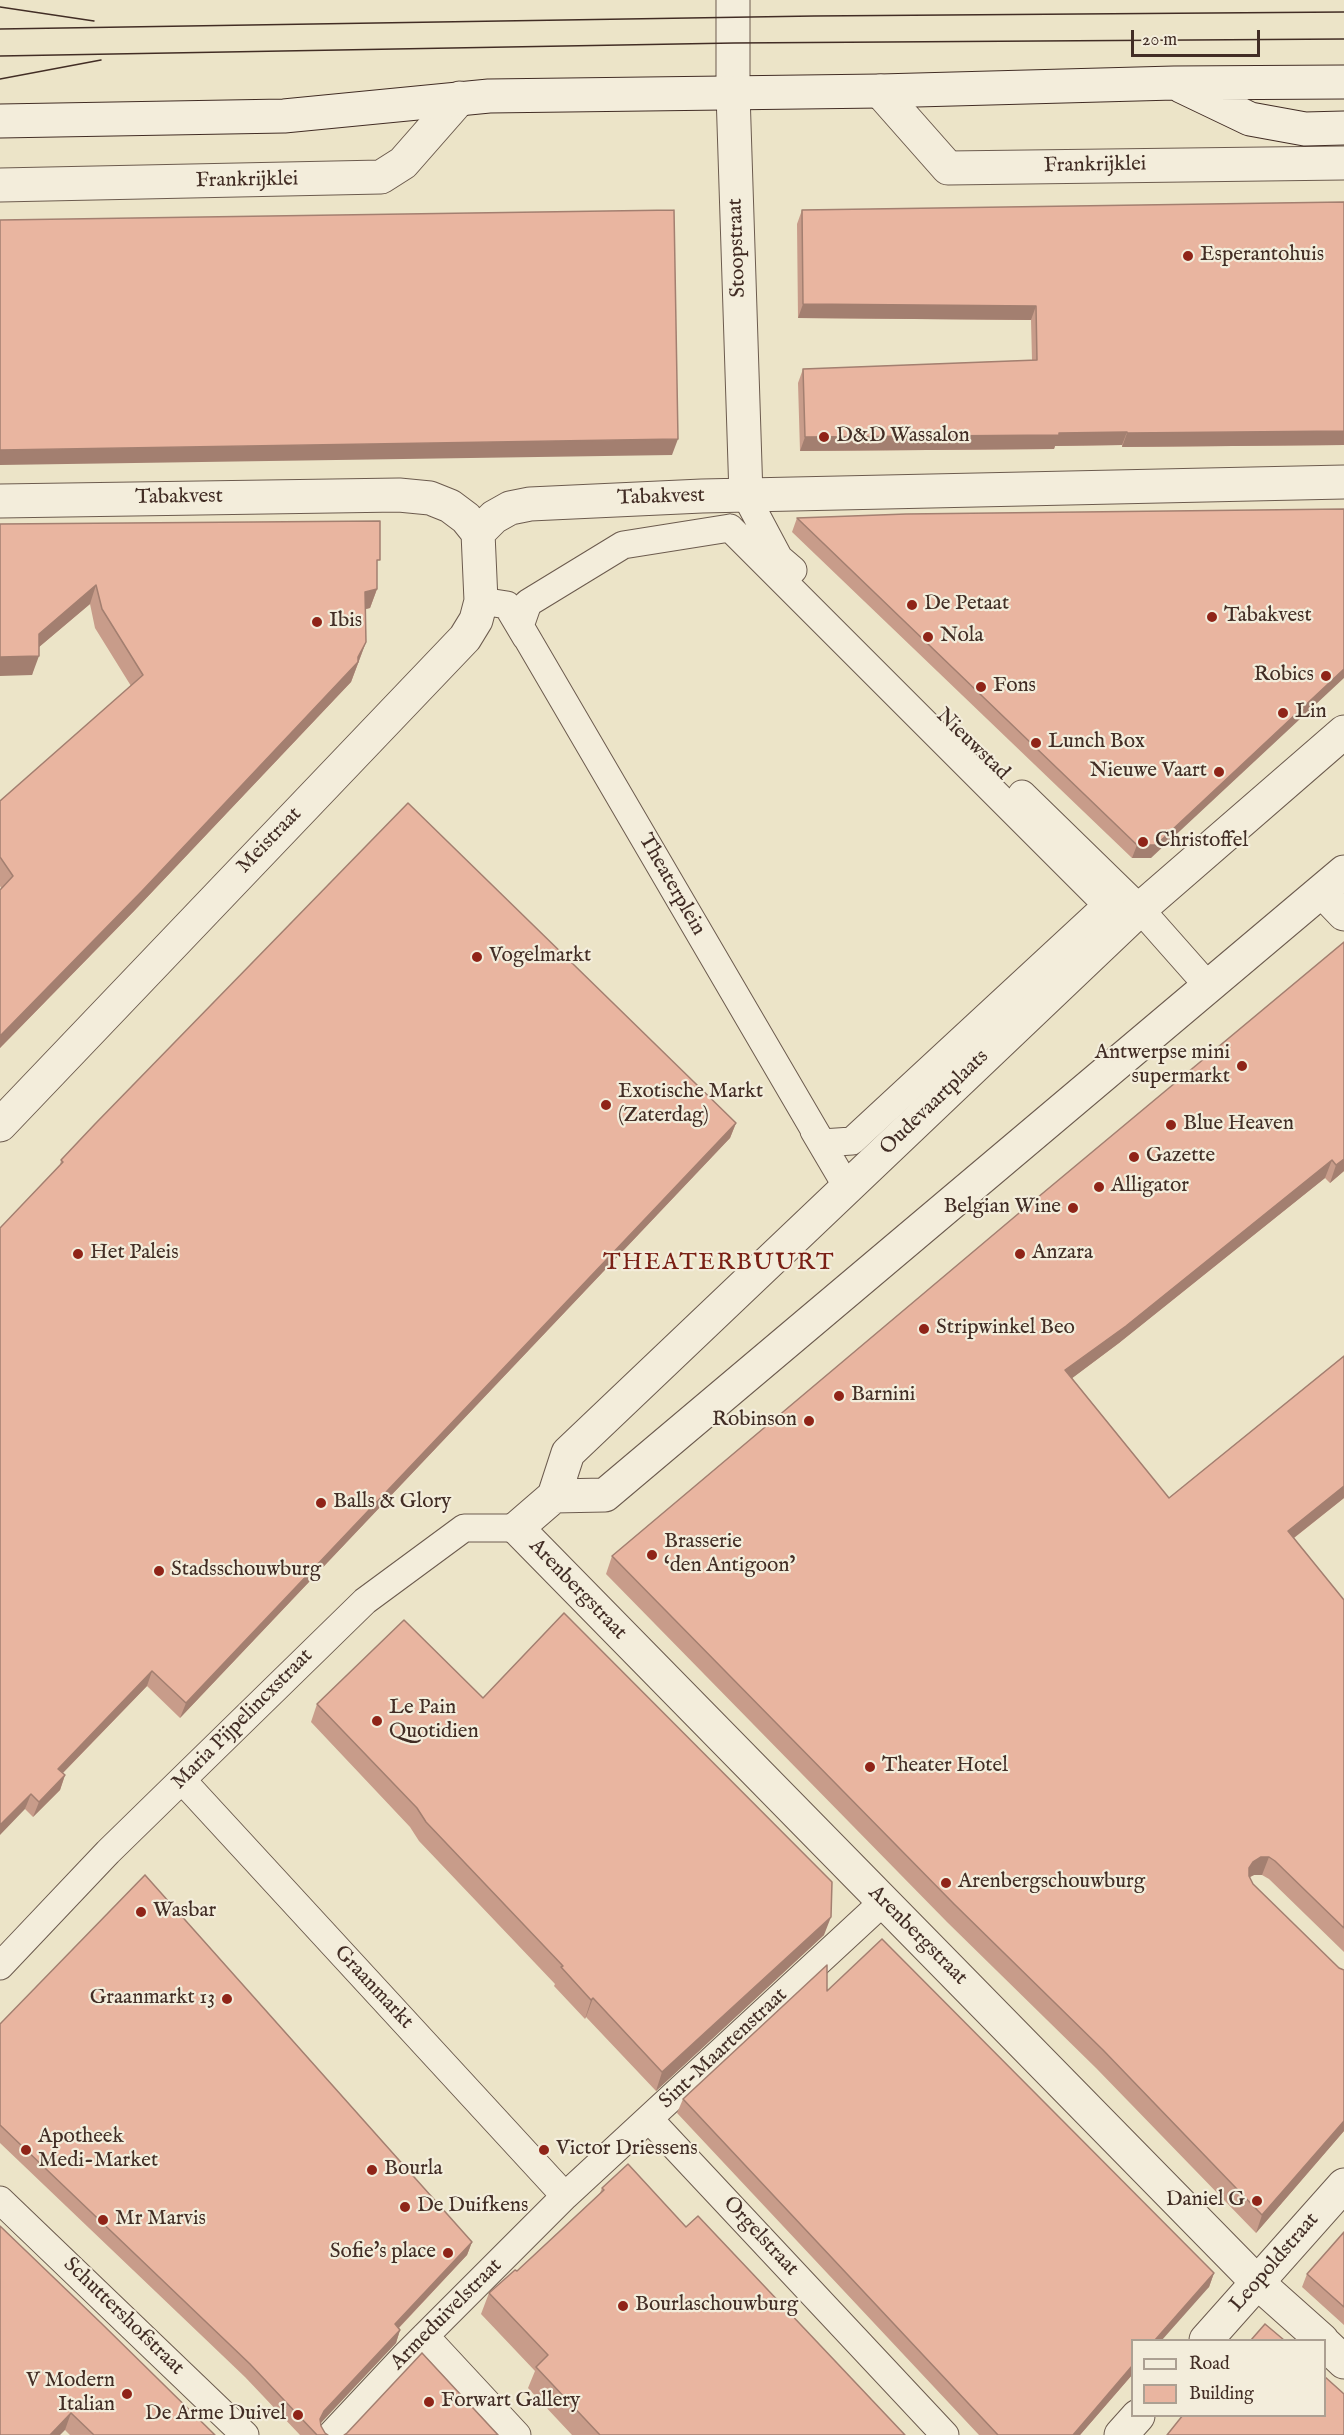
<!DOCTYPE html>
<meta charset="utf-8">
<style>
body{margin:0}
#map{position:relative;width:1344px;height:2435px;overflow:hidden;background:#ece4c8;font-family:"IM FELL English",serif}
canvas{display:block}
.legend{position:absolute;left:1131px;top:2339px;width:195px;height:78px;box-sizing:border-box;background:#f3eddb;border:2px solid #aca092;margin:0;padding:8px 10px;list-style:none;font-size:18px;color:#422d25}
.legend li{display:flex;align-items:center;gap:12px;height:30px}
.legend b{width:30px;border:2px solid #aca092}
.scale{position:absolute;left:1131px;top:30px;width:129px;height:27px;box-sizing:border-box;border:3px solid #422d25;border-top:0;padding-left:8px;font-size:18px;line-height:21px;white-space:nowrap;color:#422d25;-webkit-text-stroke:4px #f3eddb;paint-order:stroke}
</style>
<div id="map">
<canvas width="1344" height="2435"></canvas>
<ul class="legend">
<li><b style="height:8px;background:#f3eddb"></b>Road</li>
<li><b style="height:16px;background:#e9b5a0"></b>Building</li>
</ul>
<div class="scale">20 m</div>
</div>
<script>
const c = document.querySelector('canvas').getContext('2d');
c.lineJoin = 'round';
function poly(rows) {
  const path = new Path2D();
  for (const r of rows) {
    path.moveTo(r[0], r[1]);
    for (let i = 2; i < r.length; i += 2) path.lineTo(r[i], r[i + 1]);
  }
  return path;
}
function stroke(path, color, width, dash) {
  c.strokeStyle = color;
  c.lineWidth = width;
  c.lineCap = dash ? 'butt' : 'round';
  c.setLineDash(dash || []);
  c.stroke(path);
}
function fill(path, color) {
  c.fillStyle = color;
  c.fill(path, 'evenodd');
}
function label(font, color, halo, rows, align = 'center') {
  c.font = font + ' "IM FELL English",serif';
  c.lineWidth = 4.5;
  c.setLineDash([]);
  c.textBaseline = 'middle';
  c.strokeStyle = halo;
  c.fillStyle = color;
  for (const [text, x, y, turn = 0] of rows) {
    c.save();
    c.translate(x, y);
    c.rotate((+turn || 0) * Math.PI / 180);
    c.textAlign = isNaN(turn) ? turn : align;
    if (halo) c.strokeText(text, 0, 0);
    c.fillText(text, 0, 0);
    c.restore();
  }
}
const pedestrian = poly([
 [746,496,779,558,793,570],
 [730,528,1107,905,852,1141,822,1143,520,626,528,603,623,545,730,528],
 [481,601,507,605,526,637],
 [1022,794,1140,909,1209,987],
 [814,1131,847,1187],
 [182,1780,565,2196],
 [0,1966,108,1852,365,1601,464,1528,517,1528],
 [649,2119,945,2435],
 [0,2200,245,2435],
 [425,2336,517,2435],
 [331,2435,406,2355,565,2196,883,1902]
]);
const minor = poly([
 [733,0,733,93,746,496],
 [880,91,948,168,1344,163],
 [0,185,381,177,403,163,460,98],
 [0,501,399,495,430,498,450,506,466,518,478,533],
 [478,533,494,517,510,508,530,504,702,496,1344,482],
 [1322,891,1344,914],
 [0,1125,465,638,476,620,481,601,478,533],
 [554,1496,568,1453,1140,909,1344,732],
 [1322,2340,1258,2283,517,1528,554,1496,605,1495,1344,872],
 [1324,2343,1344,2362]
]);
const tertiary = poly([
 [1206,2340,1344,2185],
 [1121,2435,1138,2416]
]);
const secondary = poly([
 [1181,86,1250,119,1305,129,1344,128],
 [0,121,284,116,489,96,880,91,1174,83,1344,82]
]);
const tram = poly([
 [0,7,94,21],
 [0,29,814,16,1344,12],
 [0,56,734,43,1344,39],
 [0,79,101,60]
]);
const wall = poly([
 [1344,202,1344,445,1122,447,1122,445,1055,446,1054,449,800,451,798,383,803,369,1032,360,1031,320,798,318,797,224,802,210],
 [906,514,1151,858,1132,858,792,532,797,518],
 [0,524,377,569,377,589,370,608,365,609,366,642,351,682,135,910,0,1048,0,890,1,888,0,886,0,801,131,686,95,628,90,604,39,647,32,675],
 [1344,942,1344,1171,1330,1183,1325,1178,1119,1343,1072,1378,1169,1498,1344,1356,1344,1498,1294,1538,1344,1600,1344,1952,1269,1879,1262,1875,1254,1875,1250,1877,1344,2131,1256,2233,1096,2068,947,1922,606,1574,612,1556],
 [736,1123,730,1138,180,1718,147,1686,63,1773,65,1775,60,1790,33,1817,25,1809,60,1165,61,1160],
 [483,1698,824,1935,656,2091,586,2017,585,2019,554,1986,555,1984,419,1841,410,1827,311,1722,317,1704],
 [827,1991,1214,2273,1209,2287,1132,2340,1132,2375,1080,2435,979,2435,677,2113,683,2099],
 [0,2024,472,2242,467,2255,399,2328,400,2330,396,2343,320,2423,321,2426,325,2433,328,2435,300,2435,245,2377,0,2143],
 [602,2188,686,2227,905,2435,572,2435,528,2388,535,2371,481,2314,489,2293,517,2271,600,2193],
 [0,2226,215,2435,70,2435,65,2430],
 [1344,2232,1344,2325,1302,2287,1307,2274]
]);
const shadedWall = poly([
 [803,304,1036,306,1031,320,798,318],
 [1344,431,1344,445,1122,447,1127,433],
 [1127,432,1122,445,1055,446,1054,449,800,451,805,437],
 [678,439,672,455,0,465,0,450],
 [96,585,90,604,32,653,39,634],
 [377,589,370,608,358,611,365,592],
 [366,642,351,682,135,910,0,1048,0,1036,358,657],
 [39,656,32,675,0,676,0,657],
 [1344,669,1344,678,1151,858,1132,858,1137,845],
 [736,1123,730,1138,180,1718,186,1703],
 [1344,1159,1344,1171,1330,1183,1336,1165],
 [1332,1160,1325,1178,1119,1343,1059,1388,1065,1370],
 [1344,1486,1344,1498,1281,1548,1288,1531],
 [152,1671,147,1686,52,1784,58,1769],
 [65,1775,60,1790,33,1817,39,1802],
 [31,1794,25,1809,0,1835,0,1825],
 [1261,1857,1269,1857,1262,1875,1254,1875,1246,1879,1249,1868,1253,1862],
 [831,1917,824,1935,656,2091,662,2072],
 [593,1998,586,2017,585,2019,591,2000],
 [1344,2121,1344,2131,1256,2233,1262,2215],
 [472,2242,467,2255,390,2337,395,2324],
 [1214,2273,1209,2287,1162,2340,1155,2340],
 [400,2330,396,2343,320,2424,320,2419,324,2411],
 [1132,2366,1132,2375,1080,2435,1073,2435],
 [71,2413,65,2430,60,2435,50,2435]
]);
const building = poly([
 [1344,202,1344,431,1127,433,1127,432,1059,433,1059,435,805,437,803,369,1037,360,1036,306,803,304,802,210,1344,202],
 [674,210,678,439,0,450,0,220,674,210],
 [1344,509,1344,669,1156,845,1137,845,797,518,906,514,1344,509],
 [380,521,380,560,377,560,377,589,365,592,366,642,358,657,358,662,142,891,0,1036,0,890,13,876,0,857,0,801,143,675,102,609,96,585,39,634,39,656,0,657,0,524,380,521],
 [408,803,736,1123,186,1703,152,1671,58,1769,65,1775,39,1802,31,1794,0,1825,0,1228,63,1162,61,1160,95,1124,408,803],
 [1344,942,1344,1159,1336,1165,1332,1160,1126,1326,1065,1370,1169,1498,1344,1356,1344,1486,1288,1531,1344,1600,1344,1928,1275,1861,1269,1857,1261,1857,1253,1862,1249,1868,1249,1876,1253,1884,1339,1968,1344,1970,1344,2121,1262,2215,1103,2050,954,1904,612,1556,1031,1203,1344,942],
 [564,1613,832,1882,831,1917,662,2072,593,1998,591,2000,561,1967,563,1966,426,1822,417,1808,317,1704,404,1620,483,1698,564,1613],
 [145,1875,472,2242,395,2324,400,2330,324,2411,320,2419,321,2426,325,2433,328,2435,317,2435,250,2364,0,2125,0,2024,145,1875],
 [882,1939,1214,2273,1155,2340,1132,2340,1132,2366,1073,2435,998,2435,683,2099,827,1965,827,1991,882,1939],
 [628,2164,686,2227,698,2216,905,2435,600,2435,536,2367,548,2355,489,2293,515,2270,517,2271,604,2190,602,2188,628,2164],
 [0,2226,101,2323,215,2435,94,2435,71,2413,50,2435,0,2435,0,2226],
 [1344,2232,1344,2307,1307,2274,1344,2232],
 [1265,2324,1284,2340,1251,2340,1265,2324],
 [422,2353,498,2435,344,2435,347,2433,422,2353],
 [1324,2376,1344,2394,1344,2435,1167,2435,1183,2415,1324,2415,1324,2376]
]);
const markers = [
 [1188,256,6,"#8f2418"],
 [824,437,6,"#8f2418"],
 [912,605,6,"#8f2418"],
 [1212,617,6,"#8f2418"],
 [317,622,6,"#8f2418"],
 [928,637,6,"#8f2418"],
 [1326,676,6,"#8f2418"],
 [981,687,6,"#8f2418"],
 [1283,713,6,"#8f2418"],
 [1036,743,6,"#8f2418"],
 [1219,772,6,"#8f2418"],
 [1143,842,6,"#8f2418"],
 [477,957,6,"#8f2418"],
 [1242,1066,6,"#8f2418"],
 [606,1105,6,"#8f2418"],
 [1171,1125,6,"#8f2418"],
 [1134,1157,6,"#8f2418"],
 [1099,1187,6,"#8f2418"],
 [1073,1208,6,"#8f2418"],
 [78,1254,6,"#8f2418"],
 [1020,1254,6,"#8f2418"],
 [924,1329,6,"#8f2418"],
 [839,1396,6,"#8f2418"],
 [809,1421,6,"#8f2418"],
 [321,1503,6,"#8f2418"],
 [652,1555,6,"#8f2418"],
 [159,1571,6,"#8f2418"],
 [377,1721,6,"#8f2418"],
 [870,1767,6,"#8f2418"],
 [946,1883,6,"#8f2418"],
 [141,1912,6,"#8f2418"],
 [227,1999,6,"#8f2418"],
 [26,2150,6,"#8f2418"],
 [544,2150,6,"#8f2418"],
 [372,2170,6,"#8f2418"],
 [1257,2201,6,"#8f2418"],
 [405,2207,6,"#8f2418"],
 [103,2220,6,"#8f2418"],
 [448,2253,6,"#8f2418"],
 [623,2306,6,"#8f2418"],
 [127,2394,6,"#8f2418"],
 [429,2402,6,"#8f2418"],
 [298,2415,6,"#8f2418"]
];
const streetNames = [
 ["Frankrijklei",1095,166,-1],
 ["Frankrijklei",247,181,-1],
 ["Stoopstraat",738,248,-92],
 ["Tabakvest",179,498,-1],
 ["Tabakvest",661,498,-2],
 ["Nieuwstad",972,745,44],
 ["Meistraat",270,841,-46],
 ["Theaterplein",671,885,60],
 ["Oudevaartplaats",935,1103,-44],
 ["Arenbergstraat",577,1590,46],
 ["Maria Pijpelincxstraat",243,1720,-45],
 ["Arenbergstraat",917,1936,45],
 ["Graanmarkt",373,1988,47],
 ["Sint-Maartenstraat",724,2049,-43],
 ["Orgelstraat",760,2237,47],
 ["Leopoldstraat",1275,2263,-49],
 ["Armeduivelstraat",447,2315,-45],
 ["Schuttershofstraat",123,2317,44]
];
const poiNames = [
 ["Esperantohuis",1200,256],
 ["D&D Wassalon",836,437],
 ["De Petaat",924,605],
 ["Tabakvest",1224,617],
 ["Ibis",329,622],
 ["Nola",940,637],
 ["Robics",1314,676,"right"],
 ["Fons",993,687],
 ["Lin",1295,713],
 ["Lunch Box",1048,743],
 ["Nieuwe Vaart",1207,772,"right"],
 ["Christoffel",1155,842],
 ["Vogelmarkt",489,957],
 ["Antwerpse mini",1230,1054,"right"],
 ["supermarkt",1230,1078,"right"],
 ["Exotische Markt",618,1093],
 ["(Zaterdag)",618,1117],
 ["Blue Heaven",1183,1125],
 ["Gazette",1146,1157],
 ["Alligator",1111,1187],
 ["Belgian Wine",1061,1208,"right"],
 ["Het Paleis",90,1254],
 ["Anzara",1032,1254],
 ["Stripwinkel Beo",936,1329],
 ["Barnini",851,1396],
 ["Robinson",797,1421,"right"],
 ["Balls & Glory",333,1503],
 ["Brasserie",664,1543],
 ["‘den Antigoon’",664,1567],
 ["Stadsschouwburg",171,1571],
 ["Le Pain",389,1709],
 ["Quotidien",389,1733],
 ["Theater Hotel",882,1767],
 ["Arenbergschouwburg",958,1883],
 ["Wasbar",153,1912],
 ["Graanmarkt 13",215,1999,"right"],
 ["Apotheek",38,2138],
 ["Medi-Market",38,2162],
 ["Victor Driessens",556,2150],
 ["Bourla",384,2170],
 ["Daniel G",1245,2201,"right"],
 ["De Duifkens",417,2207],
 ["Mr Marvis",115,2220],
 ["Sofie's place",436,2253,"right"],
 ["Bourlaschouwburg",635,2306],
 ["V Modern",115,2382,"right"],
 ["Italian",115,2406,"right"],
 ["Forwart Gallery",441,2402],
 ["De Arme Duivel",286,2415,"right"]
];
const quarterNames = [
 ["THEATERBUURT",719,1264]
];
stroke(pedestrian, '#6c5b4e', 29);
stroke(minor, '#6c5b4e', 35);
stroke(tertiary, '#6c5b4e', 35);
stroke(secondary, '#422d25', 35);
stroke(pedestrian, '#f3eddb', 27);
stroke(minor, '#f3eddb', 33);
stroke(tertiary, '#f3eddb', 33);
stroke(secondary, '#f3eddb', 33);
stroke(tram, '#422d25', 1.5);
fill(wall, '#c89c8a');
fill(shadedWall, '#a37f70');
fill(building, '#e9b5a0');
stroke(building, '#a37f70', 1.5);
for (const [x, y, r, color] of markers) {
  const dot = new Path2D();
  dot.arc(x, y, r, 0, 2 * Math.PI);
  c.fillStyle = color;
  c.fill(dot);
  stroke(dot, '#f3eddb', 2);
}
label('21px', '#422d25', '#f3eddb', streetNames);
label('21px', '#422d25', '#f3eddb', poiNames, 'left');
c.letterSpacing = '1.5px';
label('24px', '#7a1f14', '#f3eddb', quarterNames);
c.letterSpacing = '0px';
</script>
